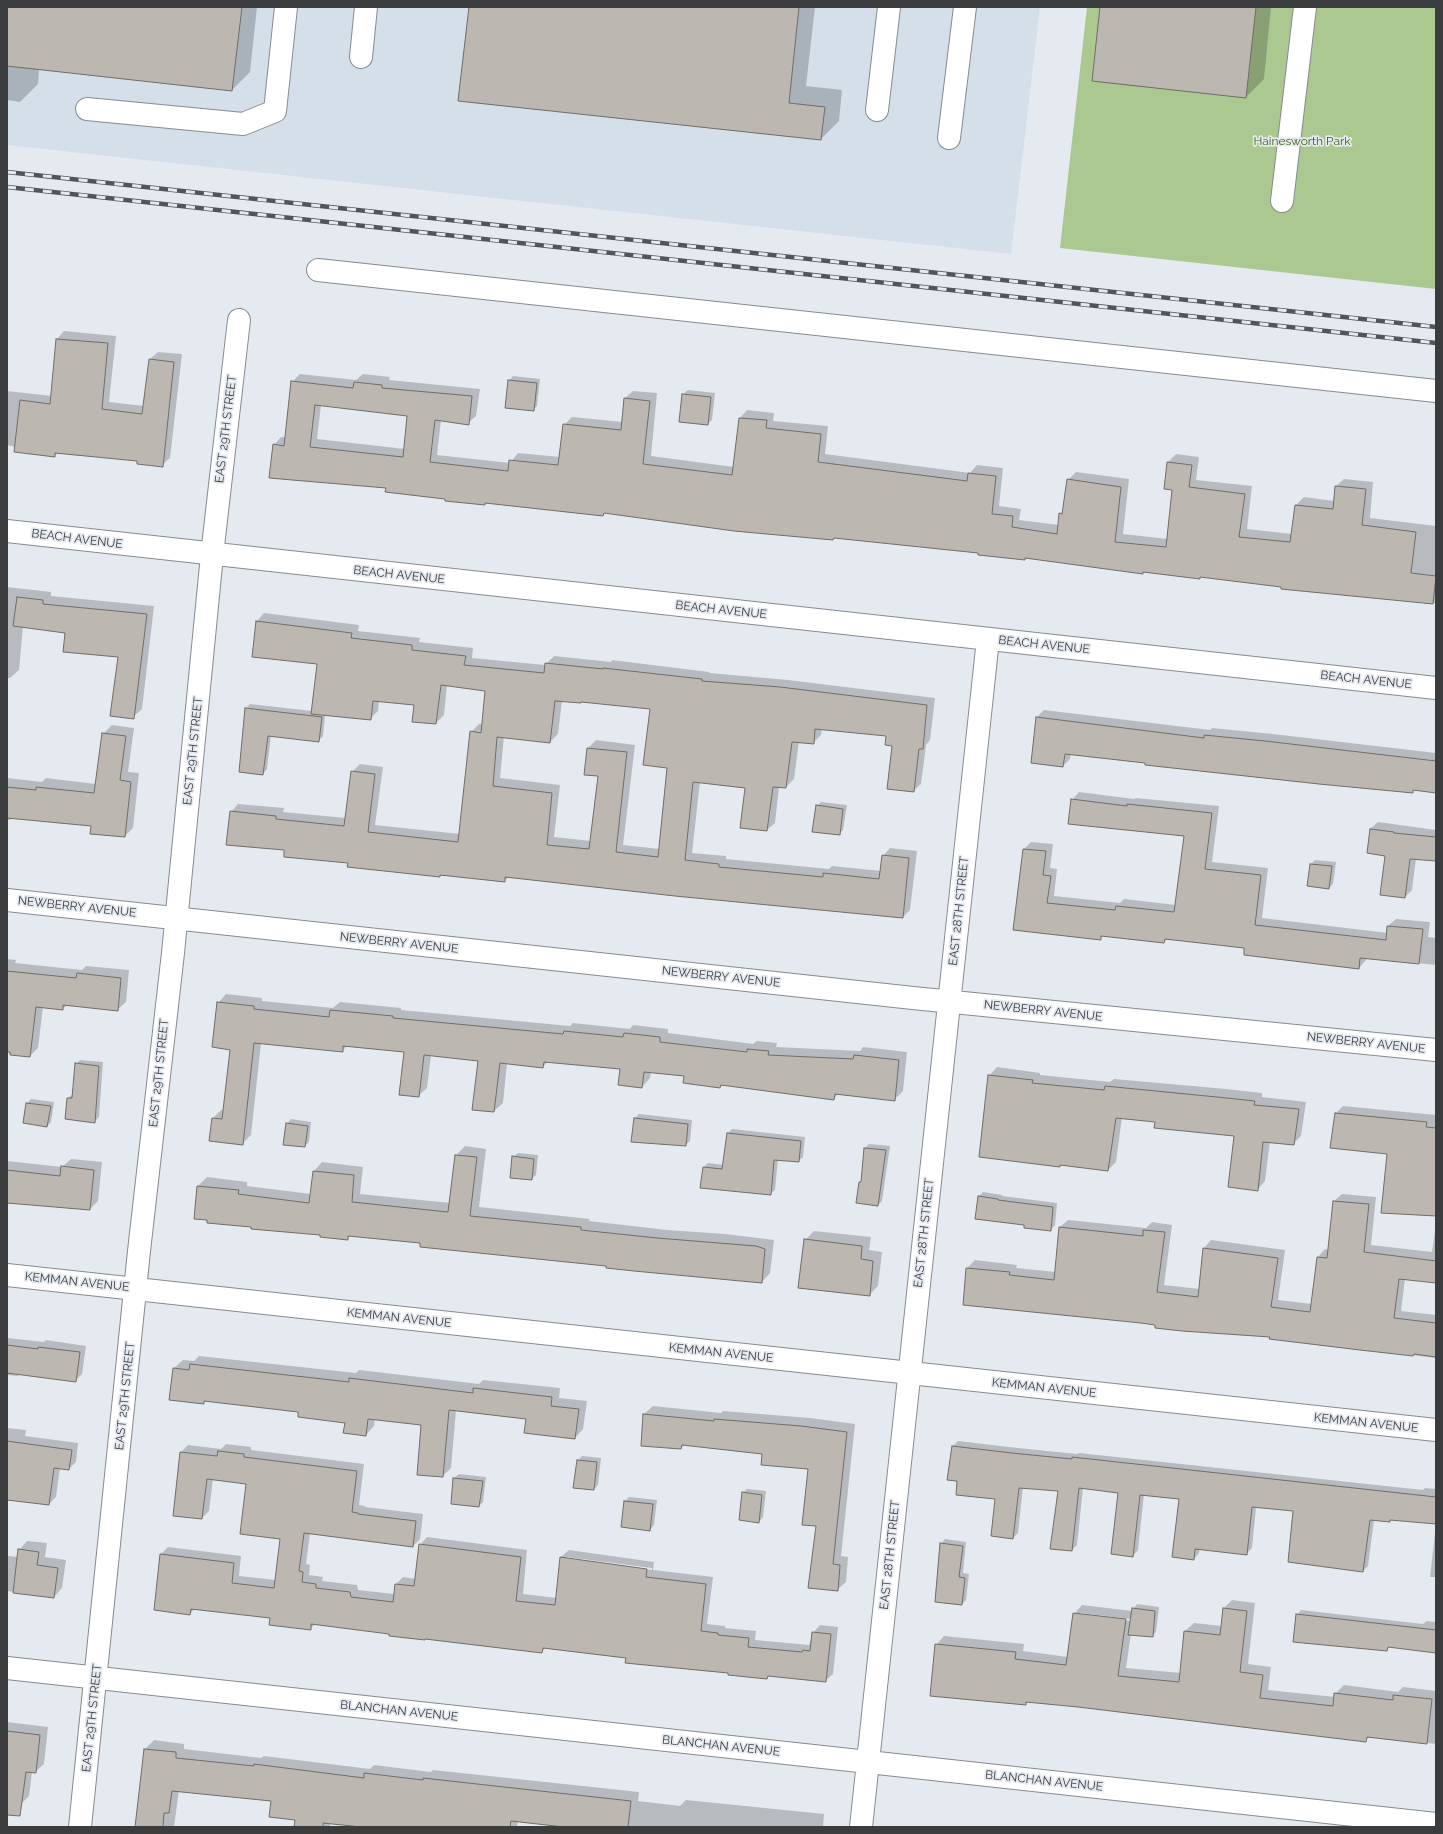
<!DOCTYPE html>
<style>
body{margin:0}
#map{position:relative;width:1443px;height:1834px;overflow:hidden;background:#e5eaf0;font-family:Raleway,sans-serif}
canvas{display:block}
.frame{position:absolute;inset:0;border:8px solid #3a3c3e;pointer-events:none}
</style>
<div id="map">
<canvas width="1443" height="1834"></canvas>
<div class="frame"></div>
</div>
<script>
const c = document.querySelector('canvas').getContext('2d');
c.lineJoin = 'round';
function fill(path, color) {
  c.fillStyle = color;
  c.fill(path, 'evenodd');
}
function poly(rows) {
  const path = new Path2D();
  for (const r of rows) {
    path.moveTo(r[0], r[1]);
    for (let i = 2; i < r.length; i += 2) path.lineTo(r[i], r[i + 1]);
  }
  return path;
}
function stroke(path, color, width, dash) {
  c.strokeStyle = color;
  c.lineWidth = width;
  c.lineCap = dash ? 'butt' : 'round';
  c.setLineDash(dash || []);
  c.stroke(path);
}
function label(font, color, halo, rows, align = 'center') {
  c.font = font + ' Raleway,sans-serif';
  c.lineWidth = 3.5;
  c.setLineDash([]);
  c.textBaseline = 'middle';
  c.strokeStyle = halo;
  c.fillStyle = color;
  for (const [text, x, y, turn = 0] of rows) {
    c.save();
    c.translate(x, y);
    c.rotate((+turn || 0) * Math.PI / 180);
    c.textAlign = isNaN(turn) ? turn : align;
    if (halo) c.strokeText(text, 0, 0);
    c.fillText(text, 0, 0);
    c.restore();
  }
}
const built = poly([
 [7,7,1040,7,1011,254,7,145]
]);
const green = poly([
 [1087,7,1436,7,1436,289,1060,248]
]);
const shadow = poly([
 [7,7,257,7,250,72,232,90,39,69,38,84,20,102,7,100],
 [470,7,815,7,806,86,842,90,839,121,821,139],
 [1101,7,1271,7,1264,79,1246,97],
 [64,331,116,336,109,402,144,406,150,359,158,352,182,354,170,458,162,465,139,460,58,452,55,456,7,445,7,391,52,396,57,339],
 [300,374,356,380,363,374,390,377,389,380,480,389,476,416,468,423,441,420,437,455,510,463,518,453,560,457,564,425,572,417,623,422,625,398,633,391,657,393,651,456,734,467,740,418,747,410,774,413,773,421,828,426,825,454,970,473,977,465,1003,468,999,506,1021,509,1019,520,1059,525,1060,514,1064,510,1068,480,1076,472,1129,479,1123,534,1168,539,1173,489,1168,462,1176,454,1199,457,1196,480,1252,486,1247,529,1292,534,1296,505,1304,497,1334,501,1336,486,1344,479,1373,482,1370,518,1436,526,1436,603,1318,592,1201,576,1144,571,1143,573,1026,557,1024,559,979,552,605,512,603,515,486,502,485,504,387,488,274,445,281,437,286,437,292,382],
 [321,405,408,416,405,449,317,439],
 [513,376,540,379,537,406,533,410,509,381],
 [688,390,715,393,712,420,707,424,680,421,683,394],
 [7,587,51,592,51,596,154,606,142,709,133,717,119,656,66,632,23,627,19,670,10,678,7,678],
 [264,613,359,625,358,631,420,638,419,642,473,648,472,658,545,665,554,656,611,662,612,660,709,672,709,673,788,680,935,698,930,740,926,745,921,784,913,791,888,735,822,728,821,735,813,743,799,741,794,779,786,787,779,787,775,823,767,830,746,787,700,782,692,853,726,856,726,859,829,869,832,866,881,871,883,856,890,848,917,851,910,910,903,917,510,876,504,881,348,866,349,862,285,849,231,812,238,804,284,808,283,812,346,818,352,772,360,764,383,767,375,825,460,834,471,732,479,724,483,724,486,690,447,685,444,715,436,723,415,704,379,700,378,711,370,719,325,715,323,736,318,741,271,735,267,769,263,774,246,708,250,704,312,711,318,663,257,621],
 [562,700,651,708,668,767,660,849,623,845,635,745,596,740,588,748,599,775,591,841,554,837,560,785,500,778,504,736,550,742,558,734],
 [1044,710,1210,730,1212,728,1273,734,1436,753,1436,792,1415,789,1412,792,1071,753,1070,759,1063,766,1037,717],
 [112,725,134,728,128,772,139,773,133,828,125,836,92,825,12,817,10,820,7,820,7,778,42,782,46,778,96,784,103,734],
 [1079,792,1134,799,1136,798,1219,806,1212,862,1268,868,1262,918,1388,933,1388,926,1396,919,1430,922,1428,937,1436,938,1436,965,1367,958,1366,960,1359,968,1245,948,1167,939,1164,942,1104,935,1100,939,1014,930,1024,849,1031,842,1053,844,1050,868,1057,869,1054,896,1120,903,1124,899,1176,905,1185,835,1072,800],
 [821,802,847,805,843,830,839,834,817,806],
 [1378,822,1436,830,1436,860,1416,858,1412,890,1405,897,1386,855,1370,829],
 [1315,860,1336,862,1333,884,1329,888,1311,864],
 [7,959,16,960,15,963,82,970,86,966,129,970,126,1002,117,1010,67,1005,63,1009,43,1007,38,1048,30,1056,11,1054,7,1000],
 [226,994,262,998,262,1001,333,1008,340,1002,401,1008,401,1010,570,1026,573,1023,630,1029,633,1025,668,1029,668,1033,753,1044,757,1041,777,1043,776,1047,860,1051,863,1047,907,1052,903,1091,894,1100,839,1093,834,1098,723,1084,720,1087,685,1075,651,1072,650,1078,642,1087,621,1068,548,1061,543,1067,507,1063,503,1103,494,1111,479,1060,431,1055,427,1088,418,1096,405,1051,348,1045,342,1051,261,1043,251,1135,242,1144,213,1118,221,1110,224,1110,232,1049,218,1003],
 [80,1060,103,1062,99,1117,95,1121,68,1098,73,1094,76,1064],
 [997,1067,1040,1073,1040,1075,1110,1082,1114,1079,1226,1089,1262,1093,1262,1097,1306,1102,1301,1136,1293,1144,1270,1141,1265,1181,1257,1190,1235,1135,1156,1121,1122,1117,1116,1162,1108,1170,1061,1164,1059,1166,989,1076],
 [31,1099,54,1102,51,1122,47,1126,25,1122,27,1103],
 [1343,1106,1436,1115,1436,1208,1388,1153,1336,1113],
 [639,1114,692,1120,690,1141,685,1145,632,1141,635,1118],
 [291,1119,311,1122,309,1142,305,1146,287,1124],
 [732,1129,805,1137,803,1157,798,1161,778,1159,775,1190,770,1194,704,1167,708,1163,724,1165,728,1133],
 [869,1144,890,1146,882,1201,878,1205,860,1182,862,1180,865,1148],
 [465,1146,486,1149,479,1207,590,1219,589,1221,667,1230,725,1234,774,1240,770,1273,762,1282,607,1265,421,1242,351,1235,347,1239,321,1234,252,1226,195,1218,198,1186,207,1177,247,1182,247,1186,311,1194,314,1171,322,1162,363,1167,360,1194,451,1203,456,1155],
 [518,1153,538,1155,536,1175,531,1179,513,1157],
 [71,1159,102,1162,98,1201,90,1209,7,1202,7,1161,62,1167],
 [983,1192,1002,1195,1002,1196,1057,1203,1055,1225,1050,1230,1025,1224,979,1196],
 [1342,1194,1376,1197,1371,1245,1432,1252,1436,1224,1436,1282,1405,1279,1401,1311,1436,1315,1436,1358,1270,1338,1271,1336,964,1304,967,1268,975,1260,1017,1265,1016,1268,1056,1272,1060,1227,1068,1220,1146,1228,1152,1222,1172,1225,1164,1285,1200,1289,1204,1248,1211,1240,1285,1250,1278,1300,1312,1304,1318,1257,1325,1249,1329,1250,1334,1201],
 [814,1231,871,1237,869,1250,882,1252,878,1286,869,1295,805,1240],
 [7,1338,44,1342,46,1340,86,1346,82,1374,75,1381,19,1374,18,1376,7,1375],
 [199,1356,356,1373,359,1370,479,1384,483,1380,560,1388,559,1398,587,1401,583,1429,575,1438,527,1419,456,1410,451,1468,443,1476,422,1424,375,1419,374,1426,366,1435,346,1422,300,1411,206,1400,203,1403,174,1368,183,1360,194,1361],
 [653,1406,721,1413,723,1411,810,1418,855,1424,841,1556,848,1557,846,1582,837,1590,817,1525,809,1468,763,1453,685,1445,681,1448,644,1414],
 [7,1428,26,1430,25,1436,78,1443,76,1462,69,1469,60,1468,56,1497,49,1504,12,1499,7,1501],
 [958,1441,1018,1448,1077,1454,1079,1453,1423,1490,1425,1488,1436,1489,1436,1523,1392,1519,1390,1521,1374,1520,1368,1566,1363,1571,1294,1511,1256,1507,1252,1548,1246,1554,1200,1548,1199,1553,1194,1559,1180,1498,1144,1494,1138,1550,1133,1556,1119,1492,1083,1488,1077,1545,1072,1550,1059,1490,1023,1487,1018,1533,1013,1538,996,1499,958,1481,948,1479,953,1446],
 [226,1444,251,1447,251,1450,364,1464,359,1505,365,1506,365,1507,423,1514,420,1539,413,1546,310,1533,306,1564,310,1565,309,1575,323,1577,322,1581,357,1585,358,1590,394,1594,396,1584,403,1577,416,1579,420,1545,427,1537,527,1550,523,1594,557,1598,561,1557,569,1550,654,1562,653,1570,713,1577,707,1624,725,1626,725,1628,756,1631,755,1640,809,1645,813,1633,820,1625,838,1627,833,1674,825,1681,770,1675,767,1678,546,1647,542,1652,315,1624,310,1629,271,1617,195,1608,190,1614,161,1554,168,1547,241,1556,239,1576,276,1580,281,1538,247,1483,213,1479,209,1511,202,1518,181,1452,188,1445,221,1449],
 [566,1557,652,1568,652,1570,566,1559],
 [582,1456,601,1458,598,1485,594,1489,577,1461],
 [459,1474,486,1477,483,1502,479,1506,452,1503,454,1478],
 [747,1489,766,1491,763,1517,759,1522,743,1493],
 [629,1497,657,1500,654,1525,650,1530,622,1526,625,1501],
 [1436,1524,1436,1577,1430,1577],
 [945,1539,966,1542,963,1573,969,1574,966,1600,962,1604,941,1544],
 [27,1541,47,1543,45,1557,66,1560,62,1588,54,1597,7,1591,7,1556,18,1557,19,1550],
 [1232,1600,1255,1603,1248,1664,1271,1667,1268,1690,1335,1697,1335,1694,1344,1685,1398,1692,1403,1687,1436,1691,1436,1744,1370,1736,1366,1740,1028,1701,1026,1704,936,1645,944,1636,1024,1644,1023,1651,1068,1657,1074,1614,1082,1605,1132,1611,1137,1604,1159,1607,1156,1632,1152,1636,1131,1634,1126,1668,1181,1673,1185,1631,1194,1623,1222,1626,1224,1608],
 [1080,1613,1131,1619,1131,1621,1080,1615],
 [1301,1610,1423,1624,1427,1621,1436,1622,1436,1652,1390,1646,1387,1650,1297,1615],
 [7,1722,48,1727,44,1764,35,1772,32,1772,29,1796,21,1804,7,1802],
 [154,1740,184,1744,184,1749,261,1758,264,1756,370,1769,374,1765,431,1772,433,1770,639,1792,638,1801,680,1806,686,1800,824,1814,823,1827,586,1827,518,1821,517,1827,370,1827,330,1822,330,1827,295,1827,296,1819,272,1800,179,1790,174,1827,136,1827,145,1749]
]);
const building = poly([
 [7,7,242,7,232,91,7,66,7,7],
 [469,7,799,7,789,103,825,107,821,140,458,101,469,7],
 [1100,7,1256,7,1246,98,1092,81,1100,7],
 [56,339,108,343,102,409,142,414,149,359,174,362,163,467,137,464,137,461,55,453,55,457,14,452,20,400,50,404,56,339],
 [508,380,537,383,534,411,505,408,508,380],
 [291,381,353,388,354,382,382,385,382,388,472,396,469,425,435,420,430,462,508,471,509,460,558,465,563,424,621,430,624,398,650,401,643,464,732,475,739,418,767,420,766,428,821,434,818,462,967,481,968,473,996,476,992,514,1013,516,1012,527,1057,534,1059,513,1062,514,1067,479,1121,487,1115,542,1166,547,1172,490,1164,489,1167,462,1192,465,1189,487,1245,494,1239,537,1290,542,1295,505,1333,509,1335,486,1366,489,1362,525,1416,532,1411,573,1436,576,1433,604,1281,589,1281,587,1200,577,1200,579,1143,572,1143,574,1025,558,1025,560,978,555,978,553,834,538,833,540,734,531,604,513,603,516,485,503,485,505,445,501,445,499,385,492,386,488,269,478,273,444,284,446,291,381],
 [315,405,407,416,403,457,310,447,315,405],
 [682,394,711,397,708,425,679,422,682,394],
 [17,597,43,600,43,604,147,614,134,719,110,716,118,657,63,652,65,633,13,626,17,597],
 [256,621,352,633,351,638,412,645,412,650,466,656,464,665,544,673,545,663,603,669,603,668,702,679,702,681,780,687,927,705,923,749,919,749,914,792,887,789,892,746,885,745,886,736,815,729,814,744,792,742,786,788,773,787,767,831,740,828,745,788,693,782,685,860,719,864,719,867,823,877,823,873,879,879,882,855,909,858,903,918,675,896,505,877,505,882,440,875,440,877,347,867,348,863,284,857,284,850,226,845,230,811,276,816,276,819,344,826,351,771,375,774,368,832,458,842,470,731,481,733,485,691,441,685,436,724,412,722,414,705,373,701,371,720,311,714,317,664,252,657,256,621],
 [555,701,581,703,581,702,650,709,643,765,667,768,658,857,616,852,627,752,587,748,584,775,598,776,589,849,547,845,552,793,493,786,497,737,550,743,555,701],
 [245,708,322,717,319,742,268,736,263,775,239,772,245,708],
 [1036,717,1204,738,1204,735,1265,741,1436,761,1436,793,1413,790,1413,793,1319,784,1145,765,1145,763,1065,754,1063,767,1031,763,1036,717],
 [102,733,126,736,120,780,131,782,125,837,90,834,91,826,7,818,7,787,36,790,36,787,94,793,102,733],
 [1071,799,1127,806,1127,804,1212,813,1205,869,1261,875,1255,925,1386,940,1387,926,1423,929,1419,964,1360,958,1359,969,1244,955,1244,948,1165,939,1164,943,1101,936,1101,940,1013,930,1023,849,1046,851,1043,875,1051,876,1047,903,1115,910,1116,906,1174,912,1184,836,1068,824,1071,799],
 [816,805,843,809,840,835,812,832,816,805],
 [1370,829,1394,832,1394,833,1436,837,1436,861,1410,859,1405,898,1380,895,1385,856,1367,853,1370,829],
 [1310,864,1332,866,1329,889,1307,886,1310,864],
 [7,971,76,978,77,973,121,978,118,1011,63,1005,63,1010,36,1007,30,1057,10,1055,10,1052,7,1052,7,971],
 [217,1002,254,1006,254,1009,329,1017,330,1010,393,1016,393,1018,563,1034,564,1031,623,1037,624,1033,660,1037,660,1042,747,1052,747,1049,769,1051,768,1055,853,1059,854,1055,899,1060,895,1101,835,1094,834,1100,721,1085,720,1088,683,1083,684,1076,644,1072,642,1088,618,1085,620,1069,544,1062,543,1068,500,1063,494,1112,472,1110,478,1061,424,1055,419,1097,399,1095,404,1052,343,1046,343,1052,254,1043,243,1145,209,1141,212,1118,222,1119,230,1050,212,1047,217,1002],
 [75,1063,99,1066,95,1123,65,1119,67,1098,72,1098,75,1063],
 [988,1075,1033,1080,1032,1083,1104,1090,1105,1086,1217,1097,1255,1101,1254,1105,1299,1109,1294,1145,1263,1142,1258,1191,1228,1187,1234,1136,1154,1128,1155,1122,1116,1118,1108,1171,1060,1165,1060,1167,979,1157,988,1075],
 [26,1103,51,1106,47,1127,23,1123,26,1103],
 [1335,1113,1427,1122,1426,1127,1436,1128,1436,1216,1381,1213,1387,1154,1330,1148,1335,1113],
 [634,1118,688,1124,686,1146,631,1142,634,1118],
 [286,1123,308,1126,305,1147,283,1145,286,1123],
 [727,1133,801,1141,799,1162,774,1160,771,1195,700,1188,703,1167,722,1169,727,1133],
 [864,1148,886,1150,878,1206,856,1203,859,1182,861,1182,864,1148],
 [455,1155,477,1157,470,1216,581,1227,581,1230,657,1238,756,1246,765,1249,762,1283,634,1271,606,1268,606,1266,420,1247,420,1243,348,1236,348,1240,320,1237,320,1235,251,1229,251,1227,207,1223,207,1220,194,1219,197,1186,239,1190,238,1194,309,1203,313,1171,354,1175,352,1202,448,1212,455,1155],
 [512,1156,534,1159,532,1180,510,1178,512,1156],
 [61,1166,94,1170,90,1210,7,1203,7,1170,60,1176,61,1166],
 [978,1196,998,1199,998,1200,1053,1207,1051,1231,1024,1228,1024,1225,975,1219,978,1196],
 [1333,1201,1369,1204,1364,1252,1436,1261,1436,1283,1399,1279,1394,1318,1436,1323,1436,1357,1414,1354,1413,1356,1360,1350,1269,1339,1270,1337,1182,1331,1155,1328,1155,1325,1141,1323,963,1305,966,1268,1010,1272,1009,1275,1054,1280,1059,1227,1143,1236,1143,1230,1165,1232,1157,1292,1198,1297,1203,1248,1278,1258,1271,1307,1310,1312,1317,1257,1327,1258,1333,1201],
 [804,1239,862,1246,861,1259,873,1261,870,1296,798,1288,804,1239],
 [7,1345,38,1349,38,1347,80,1352,76,1382,7,1373,7,1345],
 [190,1364,349,1382,349,1378,473,1393,473,1388,552,1397,551,1406,579,1409,575,1439,524,1433,526,1419,449,1410,443,1477,417,1475,421,1425,368,1419,366,1436,343,1433,345,1423,298,1417,298,1412,204,1401,204,1404,169,1400,173,1368,189,1370,190,1364],
 [643,1414,714,1421,714,1419,801,1426,847,1432,833,1564,840,1565,838,1591,808,1588,816,1526,802,1525,808,1469,761,1465,762,1454,682,1445,681,1449,641,1446,643,1414],
 [7,1441,72,1450,69,1470,54,1468,49,1505,7,1500,7,1441],
 [952,1446,1012,1453,1072,1459,1072,1457,1436,1497,1436,1524,1390,1520,1390,1522,1370,1520,1363,1572,1288,1562,1293,1511,1252,1507,1247,1555,1195,1549,1194,1560,1172,1557,1179,1499,1140,1495,1133,1557,1111,1554,1118,1493,1079,1488,1072,1551,1050,1549,1058,1491,1019,1488,1013,1539,991,1536,995,1499,956,1495,957,1481,947,1480,952,1446],
 [218,1451,244,1454,244,1457,357,1471,352,1512,358,1513,358,1514,416,1521,413,1547,304,1533,299,1571,303,1572,302,1582,316,1584,316,1588,350,1592,351,1597,393,1602,395,1584,414,1586,419,1544,521,1557,516,1601,555,1605,560,1557,647,1569,646,1577,706,1584,701,1631,718,1633,718,1635,749,1638,748,1647,802,1652,803,1650,810,1651,812,1632,831,1634,826,1682,768,1676,767,1679,728,1675,728,1673,625,1663,626,1658,543,1648,542,1653,425,1639,425,1640,389,1636,389,1634,311,1624,311,1630,269,1625,270,1618,191,1609,190,1615,154,1610,160,1554,234,1563,232,1583,274,1588,280,1539,240,1534,246,1484,207,1479,202,1519,173,1516,180,1452,217,1456,218,1451],
 [577,1460,597,1462,594,1490,573,1488,577,1460],
 [453,1478,483,1481,479,1507,451,1504,453,1478],
 [742,1492,762,1495,759,1523,739,1520,742,1492],
 [624,1501,653,1504,650,1531,621,1527,624,1501],
 [940,1543,963,1546,959,1577,965,1578,962,1605,935,1602,940,1543],
 [18,1549,39,1552,37,1565,58,1568,54,1598,13,1593,18,1549],
 [1132,1608,1155,1611,1153,1637,1128,1635,1132,1608],
 [1223,1608,1247,1611,1240,1672,1263,1675,1260,1698,1333,1706,1334,1693,1393,1700,1393,1695,1432,1699,1427,1744,1367,1737,1366,1742,1078,1707,1026,1702,1026,1705,930,1696,935,1644,1016,1652,1015,1659,1066,1665,1073,1613,1126,1619,1118,1676,1179,1682,1184,1631,1220,1635,1223,1608],
 [1296,1614,1436,1630,1436,1653,1388,1647,1387,1651,1293,1642,1296,1614],
 [7,1731,40,1735,36,1773,26,1772,20,1816,7,1815,7,1731],
 [144,1749,176,1752,176,1758,254,1766,254,1764,364,1778,364,1773,423,1780,423,1778,631,1801,628,1827,564,1827,511,1821,510,1827,361,1827,323,1823,323,1827,294,1827,295,1820,269,1817,271,1801,172,1791,169,1813,164,1813,163,1827,135,1827,144,1749]
]);
const minor = poly([
 [361,57,366,7],
 [87,109,243,124,275,111,286,7],
 [877,110,889,7],
 [949,138,965,7],
 [1282,201,1305,7],
 [318,270,1436,391],
 [7,531,1436,688],
 [7,900,913,998,1436,1050],
 [7,1275,1436,1430],
 [7,1668,1436,1824],
 [80,1827,139,1251,173,953,212,555,239,320],
 [861,1827,988,639]
]);
const rail = poly([
 [7,172,1436,327],
 [7,187,1436,343]
]);
const parkNames = [
 ["Hainesworth Park",1302,141]
];
const streetNames = [
 ["EAST 29TH STREET",226,429,-83],
 ["BEACH AVENUE",77,539,7],
 ["BEACH AVENUE",399,575,6],
 ["BEACH AVENUE",721,610,6],
 ["BEACH AVENUE",1044,645,6],
 ["BEACH AVENUE",1366,680,6],
 ["EAST 29TH STREET",193,751,-84],
 ["NEWBERRY AVENUE",77,907,6],
 ["EAST 28TH STREET",959,911,-84],
 ["NEWBERRY AVENUE",399,943,6],
 ["NEWBERRY AVENUE",721,977,6],
 ["NEWBERRY AVENUE",1043,1011,6],
 ["NEWBERRY AVENUE",1366,1043,6],
 ["EAST 29TH STREET",159,1073,-84],
 ["EAST 28TH STREET",924,1233,-84],
 ["KEMMAN AVENUE",77,1282,6],
 ["KEMMAN AVENUE",399,1318,6],
 ["KEMMAN AVENUE",721,1353,6],
 ["KEMMAN AVENUE",1044,1388,6],
 ["EAST 29TH STREET",125,1396,-84],
 ["KEMMAN AVENUE",1366,1423,6],
 ["EAST 28TH STREET",890,1555,-84],
 ["BLANCHAN AVENUE",399,1711,6],
 ["EAST 29TH STREET",92,1718,-84],
 ["BLANCHAN AVENUE",721,1746,6],
 ["BLANCHAN AVENUE",1044,1781,6]
];
fill(built, '#d4dfea');
fill(green, '#acc891');
fill(shadow, '#0003');
fill(building, '#bcb7b1');
stroke(building, '#706c66', 1);
stroke(minor, '#868b90', 24);
stroke(minor, '#fff', 22);
stroke(rail, '#525457', 4.5);
stroke(rail, '#e5eaf0', 3, [9]);
label('12px', '#3f600b', '#e5eaf0', parkNames);
label('12px', '#3a3c3e', '#e5eaf0', streetNames);
</script>
